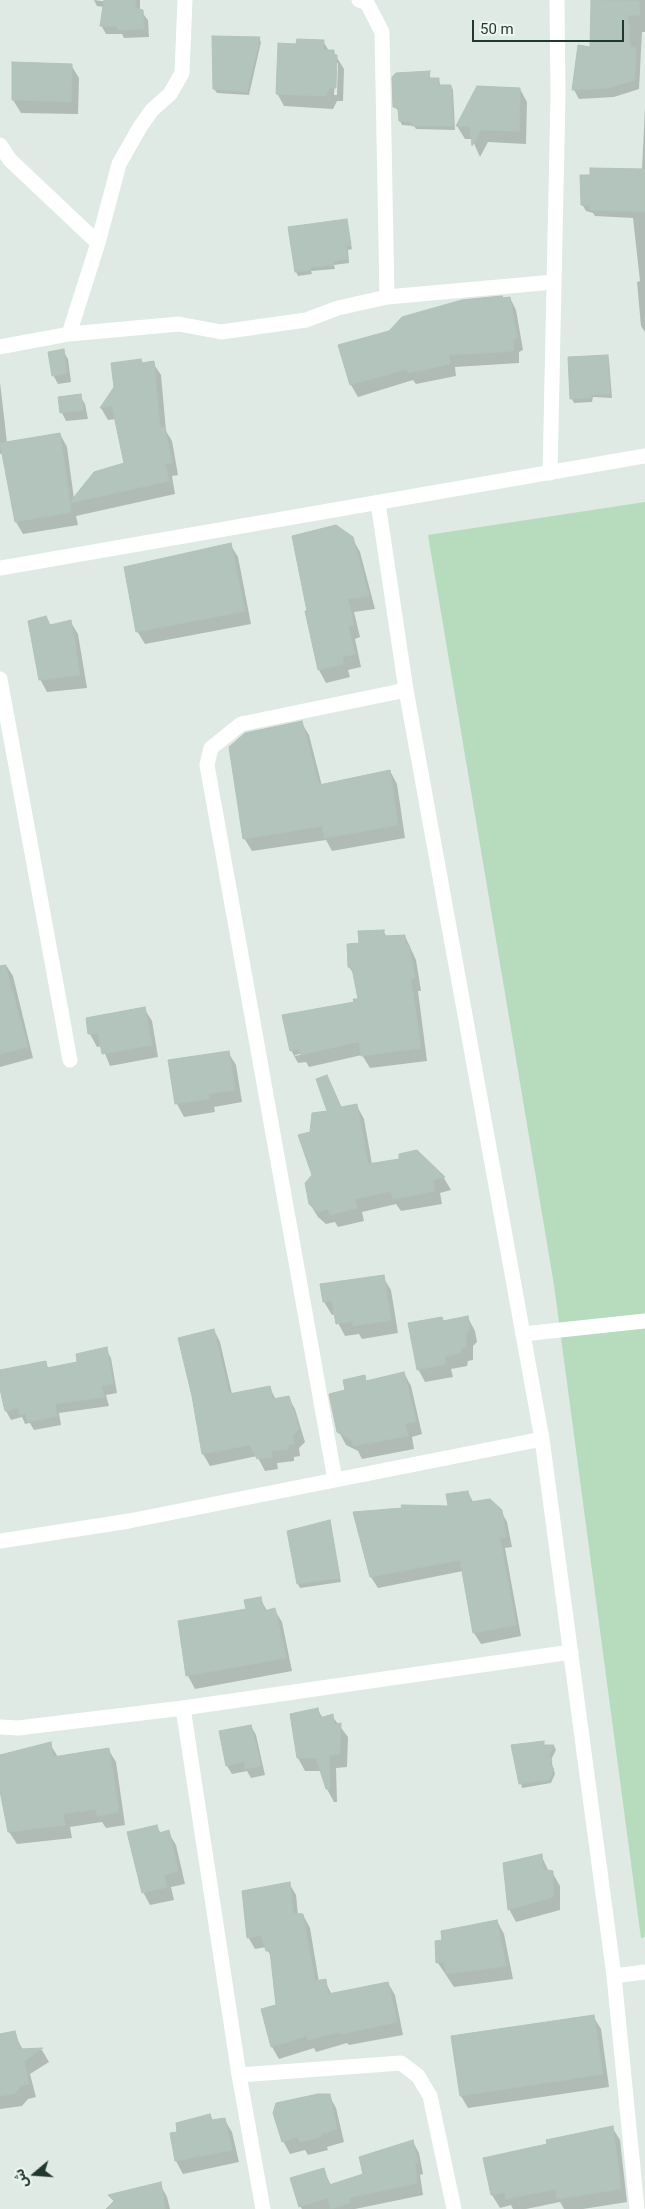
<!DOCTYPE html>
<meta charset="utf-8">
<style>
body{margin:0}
#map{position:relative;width:645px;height:2209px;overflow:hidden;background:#deeae3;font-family:Roboto,"Noto Sans Arabic",sans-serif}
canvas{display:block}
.north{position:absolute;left:10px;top:2149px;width:50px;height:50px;-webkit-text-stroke:4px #eef6f1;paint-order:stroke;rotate:252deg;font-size:14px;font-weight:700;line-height:20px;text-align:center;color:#1f3930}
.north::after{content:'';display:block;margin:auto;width:18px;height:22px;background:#1f3930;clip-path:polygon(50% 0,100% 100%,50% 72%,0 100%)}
.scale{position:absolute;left:472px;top:20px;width:152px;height:22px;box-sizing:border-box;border:2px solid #1f3930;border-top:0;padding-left:6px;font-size:15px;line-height:18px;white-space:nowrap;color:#1f3930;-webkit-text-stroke:4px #eef6f1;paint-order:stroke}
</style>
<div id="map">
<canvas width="645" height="2209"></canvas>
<div class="north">ش</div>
<div class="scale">50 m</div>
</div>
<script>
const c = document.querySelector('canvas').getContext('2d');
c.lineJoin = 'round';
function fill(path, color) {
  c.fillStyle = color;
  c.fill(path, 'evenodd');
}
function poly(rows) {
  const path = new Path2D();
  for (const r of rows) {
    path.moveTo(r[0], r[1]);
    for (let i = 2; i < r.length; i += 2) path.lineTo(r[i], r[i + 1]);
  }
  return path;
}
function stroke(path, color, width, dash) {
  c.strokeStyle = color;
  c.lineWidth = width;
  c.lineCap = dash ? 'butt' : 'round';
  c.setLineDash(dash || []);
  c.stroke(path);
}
const green = poly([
 [645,502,645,1937,641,1938,554,1285,428,535]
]);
const shadow = poly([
 [94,0,109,2,110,0,140,0,140,10,148,20,149,37,124,38,122,34,106,34,101,25,104,7,97,6],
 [592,0,645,0,645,32,642,32,639,89,614,97,579,99,574,90,591,48],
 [259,38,261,42,249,95,217,93,214,89],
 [323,41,329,51,333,51,344,69,343,101,337,101,333,109,284,106,277,93,297,45],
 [336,63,338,63,337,95,334,95],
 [71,65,79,78,78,114,21,113,13,100],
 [429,73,431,80,438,79,441,86,451,86,453,90,455,130,416,129,414,126,402,125,400,121,399,111,394,107],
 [478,87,520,89,527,102,526,144,488,142,480,157,472,139,465,139,457,126],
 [645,107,645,332,641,326,637,282,640,281,633,218,595,216,593,213,586,211,582,204,642,170],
 [346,221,352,249,348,250,349,263,334,265,335,269,311,271,312,274,298,276,296,272],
 [510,298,516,310,523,350,519,352,519,363,455,367,456,376,416,384,413,380,358,397,351,385,339,346],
 [63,351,68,359,71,382,58,384,53,375],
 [607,356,609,360,612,398,593,397,592,402,574,403,572,399],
 [141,360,143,364,153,363,161,375,166,431,172,441,178,475,172,476,175,494,76,516,78,525,23,534,16,522,3,453,0,454,0,382,7,443,60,434,67,447,74,499,126,464,116,419,108,420,101,408,115,387],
 [80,396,85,404,88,419,66,421,62,413],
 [352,538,360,552,375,609,354,612,360,637,355,639,361,667,348,670,350,677,326,683,319,670,306,612,309,612],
 [230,544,238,557,251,624,145,644,137,631],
 [70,621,78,634,87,688,47,692,40,679,50,626],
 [301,722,309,735,322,786,390,771,397,784,405,838,332,851,326,840,252,851,244,838],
 [383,931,387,937,405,936,416,960,421,991,418,991,427,1061,370,1068,362,1055,309,1067,306,1062,298,1063,291,1050,359,1000,355,976,349,967,360,945],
 [365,1038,365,1040,295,1056,295,1055],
 [6,965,13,976,33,1058,0,1067,0,967],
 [144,1008,152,1021,158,1057,110,1066,102,1046,97,1047,90,1034,87,1019],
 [228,1052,236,1065,242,1102,214,1107,215,1112,184,1117,177,1104,170,1062],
 [326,1077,342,1108,357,1106,364,1119,372,1164,401,1160,417,1151,444,1178,451,1190,440,1193,442,1204,401,1211,396,1204,362,1212,364,1221,338,1227,335,1222,326,1224,318,1217,310,1204,313,1175,311,1133,328,1112],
 [383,1277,391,1290,398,1333,362,1339,359,1334,345,1336,338,1323,336,1314,332,1315,324,1302],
 [442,1318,444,1322,468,1318,475,1331,477,1342,473,1346,473,1360,468,1361,467,1366,451,1369,453,1377,425,1382,418,1369],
 [214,1330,220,1342,232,1394,270,1388,276,1400,288,1397,295,1409,305,1442,299,1448,300,1456,294,1457,294,1461,277,1463,278,1469,265,1471,257,1456,210,1466,203,1454,193,1395],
 [106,1349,111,1358,117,1393,106,1395,109,1406,59,1413,61,1425,34,1430,30,1423,25,1424,22,1417,11,1420,6,1411,0,1372,45,1362,49,1369,79,1363],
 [404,1373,411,1386,422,1434,412,1437,414,1449,362,1459,358,1451,346,1445,339,1432,347,1391,364,1377,367,1382],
 [468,1492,473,1502,501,1511,507,1522,512,1547,505,1548,521,1636,481,1644,474,1633,463,1571,378,1588,371,1577],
 [329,1522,341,1582,300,1588,298,1584],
 [260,1598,267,1611,274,1609,282,1622,292,1671,195,1689,188,1676,179,1622,248,1610],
 [317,1709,323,1718,332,1716,348,1737,347,1767,336,1768,337,1802,334,1802,327,1789,321,1771,305,1771,298,1758],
 [251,1726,256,1735,265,1775,251,1778,247,1771,232,1774,227,1766],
 [543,1743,546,1747,554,1746,556,1750,551,1760,555,1774,551,1783,522,1788,513,1746],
 [50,1744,58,1757,108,1749,116,1762,125,1825,106,1828,102,1822,70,1827,72,1838,17,1844,9,1832,0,1785,0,1757],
 [157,1826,161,1834,168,1832,176,1845,185,1884,171,1887,174,1900,150,1905,143,1892],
 [541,1855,549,1872,552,1872,560,1886,560,1910,516,1922,509,1909],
 [289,1883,296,1895,298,1915,303,1915,310,1928,319,1982,325,1981,332,1995,388,1983,395,1995,403,2035,349,2045,347,2043,316,2052,314,2048,279,2059,272,2047,263,2010,277,2006,272,1959,266,1947,255,1949,248,1937],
 [497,1921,504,1934,513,1979,454,1987,438,1963,436,1942],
 [593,2016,601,2029,609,2087,468,2108,461,2096],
 [14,2033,23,2050,42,2050,49,2062,30,2074,36,2097,28,2099,22,2106,0,2109,0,2036],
 [329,2095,336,2108,344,2142,327,2147,328,2150,308,2155,305,2150,290,2154,283,2141],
 [224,2119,232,2132,239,2162,183,2174,176,2161],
 [612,2127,620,2140,627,2202,583,2209,564,2209,560,2202,526,2209,513,2209,511,2205,500,2208,492,2195,485,2159,548,2145],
 [413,2142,419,2153,423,2174,420,2175,423,2195,355,2209,302,2209,300,2206,323,2169,331,2185,364,2175],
 [160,2184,167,2197,170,2209,108,2209,114,2202,110,2195]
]);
const building = poly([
 [104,0,136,0,135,8,143,10,144,29,118,30,117,26,100,26,104,0],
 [591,0,639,1,640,15,628,15,630,47,636,48,635,80,608,88,572,90,578,45,590,47,591,0],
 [212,36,260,37,247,92,213,89,212,36],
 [297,39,324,40,323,50,334,50,334,55,337,55,336,88,330,88,326,96,276,94,278,43,296,44,297,39],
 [12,62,72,64,71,102,12,100,12,62],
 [430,71,429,78,439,78,439,85,451,85,453,126,412,126,412,122,399,121,398,108,393,107,392,77,396,73,430,71],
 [477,86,520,88,519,131,481,130,472,146,470,126,456,126,477,86],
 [590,168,645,169,645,212,590,210,590,206,581,205,580,175,590,175,590,168],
 [347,219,351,245,346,246,348,259,333,261,334,265,310,267,311,270,295,272,288,227,347,219],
 [502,296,503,298,510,297,517,338,513,340,513,351,449,355,450,364,408,373,407,369,350,385,338,345,389,331,402,317,430,309,462,300,502,296],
 [64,349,67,373,52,376,48,352,64,349],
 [608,355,610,394,591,394,591,398,570,399,568,357,608,355],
 [141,359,142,363,154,361,160,428,165,427,172,463,165,464,169,481,70,503,71,512,15,522,0,443,60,433,70,502,94,472,124,463,112,406,100,408,114,387,111,363,141,359],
 [81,394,83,410,60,413,58,397,81,394],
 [336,525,353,537,369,596,348,599,354,625,348,626,355,654,342,657,344,664,318,670,305,611,307,611,292,536,336,525],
 [231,543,245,611,136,632,124,567,231,543],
 [46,616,50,625,71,620,80,675,39,680,28,621,46,616],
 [302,721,319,785,390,770,398,825,324,838,322,826,243,839,229,747,245,733,302,721],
 [384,930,384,936,405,935,405,944,409,945,415,978,411,979,421,1048,361,1056,359,1041,301,1055,298,1049,290,1051,282,1015,354,1002,353,999,358,999,352,968,348,967,347,944,359,943,358,931,384,930],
 [5,965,28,1047,0,1054,0,966,5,965],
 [145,1007,152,1045,102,1054,98,1033,88,1034,86,1018,145,1007],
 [229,1051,235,1090,208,1094,209,1099,175,1104,168,1060,229,1051],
 [327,1075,341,1107,357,1104,368,1164,399,1159,399,1154,417,1150,445,1177,433,1180,435,1191,393,1199,391,1191,355,1199,357,1208,330,1215,328,1209,318,1212,309,1204,305,1183,312,1175,298,1135,310,1132,312,1113,327,1111,316,1079,327,1075],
 [384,1275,391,1320,353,1326,353,1321,336,1324,332,1301,323,1302,320,1284,384,1275],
 [468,1316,470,1329,466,1333,466,1347,461,1349,460,1353,445,1356,446,1364,417,1370,408,1323,442,1317,443,1321,468,1316],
 [214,1329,229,1394,270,1386,273,1399,289,1396,299,1429,293,1435,294,1444,288,1445,288,1449,271,1451,272,1457,257,1459,250,1445,202,1454,192,1396,178,1338,214,1329],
 [107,1347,113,1384,102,1386,104,1397,55,1404,57,1416,28,1422,26,1414,19,1415,18,1408,5,1411,0,1389,0,1370,46,1361,47,1368,77,1362,76,1354,107,1347],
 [404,1372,416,1421,405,1424,408,1436,353,1446,352,1440,337,1432,329,1394,345,1390,343,1380,365,1375,366,1381,404,1372],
 [468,1491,470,1502,490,1499,502,1510,506,1537,500,1538,516,1625,473,1633,460,1560,370,1577,353,1512,402,1508,401,1505,448,1506,446,1494,468,1491],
 [330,1520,340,1578,297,1584,287,1531,330,1520],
 [261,1597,264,1611,275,1608,286,1658,186,1676,178,1621,246,1609,244,1600,261,1597],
 [318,1708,320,1718,333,1714,334,1724,341,1723,340,1754,329,1755,330,1789,326,1789,316,1758,297,1758,290,1714,318,1708],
 [251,1725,261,1766,245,1769,244,1762,226,1766,219,1731,251,1725],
 [544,1741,544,1745,554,1745,549,1756,552,1760,550,1765,554,1769,549,1780,519,1784,511,1745,544,1741],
 [51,1742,53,1757,109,1748,119,1812,97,1816,96,1809,63,1814,65,1825,8,1832,0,1791,0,1755,51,1742],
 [157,1825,159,1833,169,1830,178,1871,164,1875,167,1887,142,1893,127,1832,157,1825],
 [542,1854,543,1869,553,1871,553,1897,508,1910,503,1863,542,1854],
 [290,1882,293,1913,303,1914,315,1981,326,1979,328,1994,388,1982,397,2022,341,2034,340,2032,308,2040,306,2036,271,2047,261,2009,276,2005,270,1951,266,1951,261,1935,247,1938,242,1891,290,1882],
 [497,1920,506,1966,446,1974,444,1962,436,1963,435,1941,442,1940,441,1931,497,1920],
 [594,2015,603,2074,460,2096,451,2036,594,2015],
 [15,2031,20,2049,43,2048,24,2061,29,2084,21,2086,14,2094,0,2096,0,2034,15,2031],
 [318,2094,330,2094,337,2129,321,2134,321,2137,300,2142,297,2137,282,2142,273,2113,276,2103,318,2094],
 [210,2114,212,2120,225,2118,232,2150,175,2161,170,2133,177,2132,176,2123,210,2114],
 [613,2126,621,2189,557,2199,555,2189,506,2199,505,2192,491,2195,483,2158,547,2144,546,2140,613,2126],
 [413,2140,418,2163,415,2164,417,2183,349,2198,350,2203,331,2209,327,2198,299,2207,290,2178,324,2168,329,2185,363,2174,359,2157,413,2140],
 [161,2182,165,2209,106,2209,114,2201,108,2195,161,2182]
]);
const minor = poly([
 [359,0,367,3,382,32,387,297],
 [0,145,10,160,98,243],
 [69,334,98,243,119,164,140,127,152,110,170,94,182,73,185,0],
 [0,347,69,334,179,324,221,332,306,320,338,308,387,297,554,282],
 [550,473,558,96,557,0],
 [378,503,406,690,542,1439,614,1976,637,2209],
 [0,568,645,456],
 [0,679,70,1060],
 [523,1334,645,1321],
 [335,1480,207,765,211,748,241,724,406,690],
 [0,1541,129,1521,542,1439],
 [183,1708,239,2075,263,2209],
 [0,1727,18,1728,183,1708,571,1652],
 [614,1976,645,1972],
 [239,2075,401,2063,418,2076,430,2096,454,2209]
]);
fill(green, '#b6dbbd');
fill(shadow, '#0003');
fill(building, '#b3c4bc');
stroke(building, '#b0c3b9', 1);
stroke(minor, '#fff', 15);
</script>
